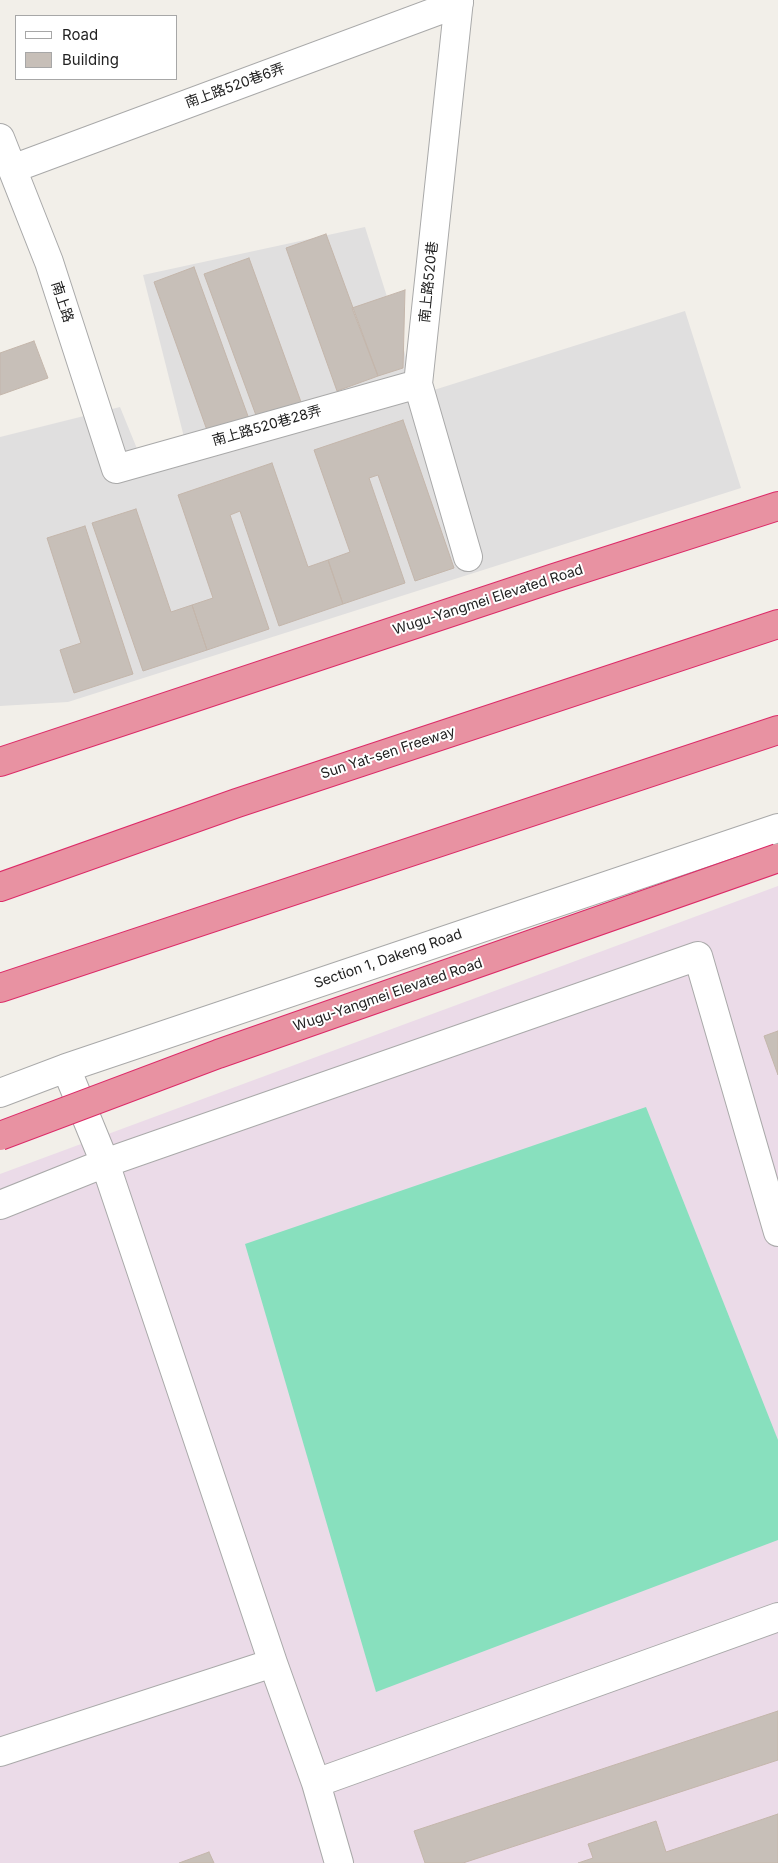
<!DOCTYPE html>
<meta charset="utf-8">
<style>
body{margin:0}
#map{position:relative;width:778px;height:1863px;overflow:hidden;background:#f2efe9;font-family:Inter,sans-serif}
canvas{display:block}
.legend{position:absolute;left:15px;top:15px;width:162px;height:65px;box-sizing:border-box;background:#fff;border:1px solid #a7a7a7;margin:0;padding:6px 9px;list-style:none;font-size:15px;color:#222}
.legend li{display:flex;align-items:center;gap:10px;height:25px}
.legend b{width:25px;border:1px solid #a7a7a7}
</style>
<div id="map">
<canvas width="778" height="1863"></canvas>
<ul class="legend">
<li><b style="height:6px;background:#fff"></b>Road</li>
<li><b style="height:14px;background:#c7bfb8"></b>Building</li>
</ul>
</div>
<script>
const c = document.querySelector('canvas').getContext('2d');
c.lineJoin = 'round';
function fill(path, color) {
  c.fillStyle = color;
  c.fill(path, 'evenodd');
}
function poly(rows) {
  const path = new Path2D();
  for (const r of rows) {
    path.moveTo(r[0], r[1]);
    for (let i = 2; i < r.length; i += 2) path.lineTo(r[i], r[i + 1]);
  }
  return path;
}
function stroke(path, color, width, dash) {
  c.strokeStyle = color;
  c.lineWidth = width;
  c.lineCap = dash ? 'butt' : 'round';
  c.setLineDash(dash || []);
  c.stroke(path);
}
function label(font, color, halo, rows, align = 'center') {
  c.font = font + ' Inter,"Noto Sans TC",sans-serif';
  c.lineWidth = 4;
  c.setLineDash([]);
  c.textBaseline = 'middle';
  c.strokeStyle = halo;
  c.fillStyle = color;
  for (const [text, x, y, turn = 0] of rows) {
    c.save();
    c.translate(x, y);
    c.rotate((+turn || 0) * Math.PI / 180);
    c.textAlign = isNaN(turn) ? turn : align;
    if (halo) c.strokeText(text, 0, 0);
    c.fillText(text, 0, 0);
    c.restore();
  }
}
const residential = poly([
 [365,227,418,395,685,311,741,488,68,702,0,706,0,437,120,407,142,461,187,449,143,275]
]);
const industrial = poly([
 [778,886,778,1863,0,1863,0,1174]
]);
const pitch = poly([
 [646,1107,778,1440,778,1540,376,1692,245,1244]
]);
const building = poly([
 [326,234,378,376,337,391,286,248,326,234],
 [249,258,301,402,257,418,204,274,249,258],
 [194,267,249,419,208,433,154,282,194,267],
 [405,290,403,368,378,376,352,308,405,290],
 [34,341,48,378,0,395,0,353,34,341],
 [403,420,454,568,415,581,378,475,369,478,405,583,343,604,328,560,350,552,314,450,403,420],
 [272,463,308,567,328,560,343,604,279,626,240,511,230,515,269,629,207,650,192,605,213,598,178,495,272,463],
 [136,509,171,612,192,605,207,650,143,671,92,523,136,509],
 [85,526,133,674,74,693,60,650,81,643,47,538,85,526],
 [778,1031,778,1075,764,1036,778,1031],
 [778,1711,778,1760,463,1863,425,1863,414,1831,778,1711],
 [778,1814,778,1863,578,1863,593,1858,588,1844,656,1821,666,1852,778,1814],
 [209,1852,214,1863,179,1863,209,1852]
]);
const minor = poly([
 [459,0,418,384,468,557],
 [0,138,49,262,116,469,418,384],
 [12,169,459,3],
 [66,1068,105,1163,273,1663,316,1783,339,1863],
 [0,1093,66,1068,778,828],
 [0,1205,105,1163,698,956,778,1232],
 [0,1752,273,1663],
 [316,1783,778,1617]
]);
const highway = poly([
 [0,762,554,578,778,506],
 [0,887,237,803,778,624],
 [0,988,778,730]
]);
const highwayBridge = poly([
 [0,1136,218,1054,778,858]
]);
const streetNames = [
 ["南上路520巷6弄",235,86,-20],
 ["南上路520巷",429,282,-84],
 ["南上路",62,302,72],
 ["南上路520巷28弄",267,426,-16],
 ["Wugu-Yangmei Elevated Road",488,600,-18],
 ["Sun Yat-sen Freeway",388,753,-18],
 ["Section 1, Dakeng Road",388,959,-19],
 ["Wugu-Yangmei Elevated Road",388,995,-19]
];
fill(residential, '#e0dfdf');
fill(industrial, '#ebdbe8');
fill(pitch, '#88e0be');
fill(building, '#c7bfb8');
stroke(building, '#c4b6ab', 1);
stroke(minor, '#a9a9a9', 30);
stroke(highway, '#dc2a67', 30);
stroke(minor, '#fff', 28);
stroke(highway, '#e892a2', 28);
stroke(highwayBridge, '#dc2a67', 30, []);
stroke(highwayBridge, '#e892a2', 28);
label('14px', '#222', '#fff', streetNames);
</script>
